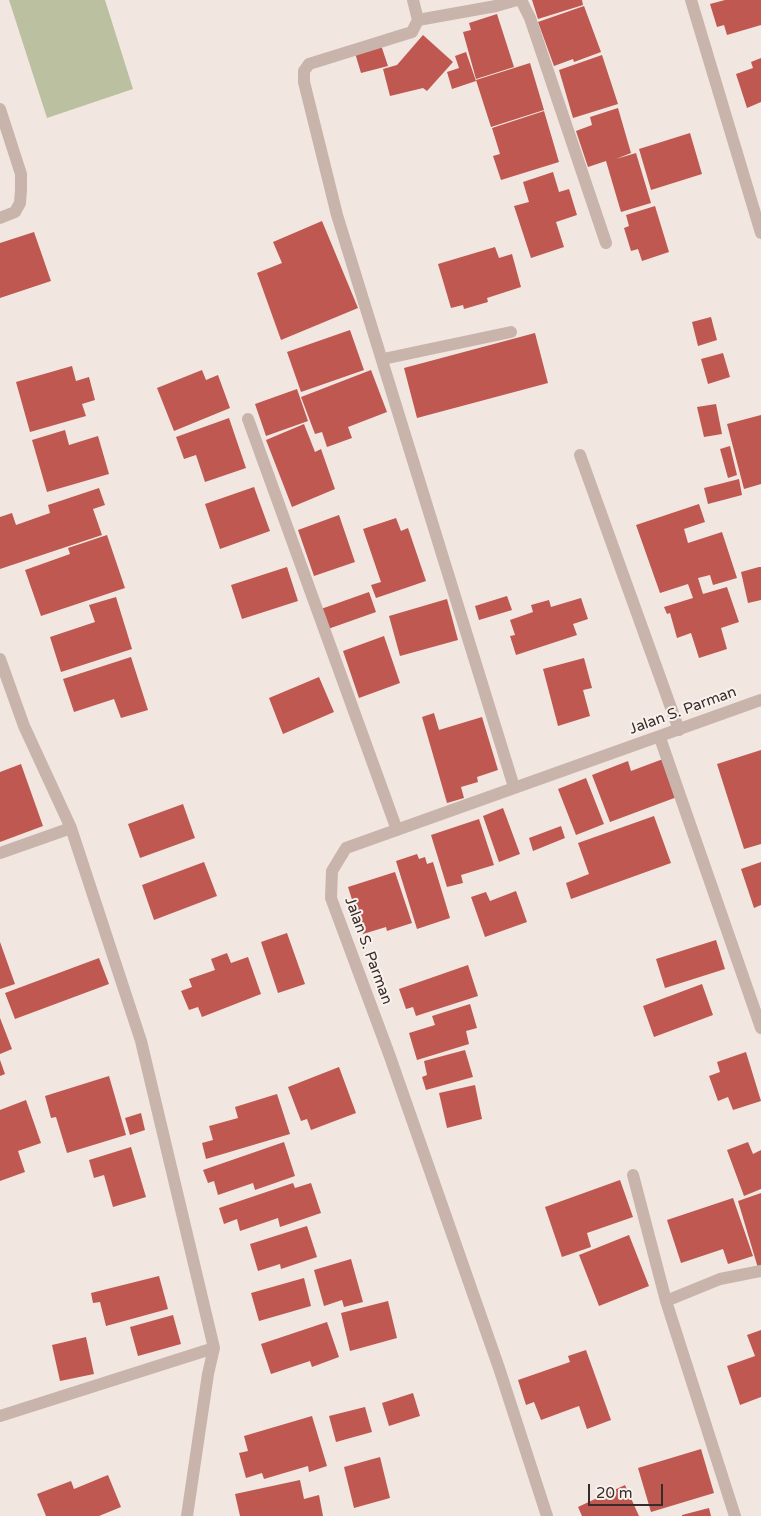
<!DOCTYPE html>
<style>
body{margin:0}
#map{position:relative;width:761px;height:1516px;overflow:hidden;background:#f2e6e0;font-family:"Varela Round",sans-serif}
canvas{display:block}
.scale{position:absolute;left:588px;top:1484px;width:75px;height:22px;box-sizing:border-box;border:2px solid #382c2b;border-top:0;padding-left:6px;font-size:15px;line-height:18px;white-space:nowrap;color:#382c2b;-webkit-text-stroke:4px #f9f1ec;paint-order:stroke}
</style>
<div id="map">
<canvas width="761" height="1516"></canvas>
<div class="scale">20 m</div>
</div>
<script>
const c = document.querySelector('canvas').getContext('2d');
c.lineJoin = 'round';
function fill(path, color) {
  c.fillStyle = color;
  c.fill(path, 'evenodd');
}
function poly(rows) {
  const path = new Path2D();
  for (const r of rows) {
    path.moveTo(r[0], r[1]);
    for (let i = 2; i < r.length; i += 2) path.lineTo(r[i], r[i + 1]);
  }
  return path;
}
function stroke(path, color, width, dash) {
  c.strokeStyle = color;
  c.lineWidth = width;
  c.lineCap = dash ? 'butt' : 'round';
  c.setLineDash(dash || []);
  c.stroke(path);
}
function label(font, color, halo, rows, align = 'center') {
  c.font = font + ' "Varela Round",sans-serif';
  c.lineWidth = 4;
  c.setLineDash([]);
  c.textBaseline = 'middle';
  c.strokeStyle = halo;
  c.fillStyle = color;
  for (const [text, x, y, turn = 0] of rows) {
    c.save();
    c.translate(x, y);
    c.rotate((+turn || 0) * Math.PI / 180);
    c.textAlign = isNaN(turn) ? turn : align;
    if (halo) c.strokeText(text, 0, 0);
    c.fillText(text, 0, 0);
    c.restore();
  }
}
const green = poly([
 [9,0,105,0,133,89,47,118]
]);
const building = poly([
 [532,0,582,0,583,5,538,19],
 [725,0,761,0,761,25,727,35,724,25,717,27,710,4],
 [584,6,601,52,574,62,573,59,554,66,538,22],
 [497,14,514,67,476,79,463,32,471,30,469,23],
 [423,35,453,62,427,91,423,88,390,96,383,69,397,65],
 [381,45,388,66,361,73,355,53],
 [466,52,476,81,452,89,447,72,459,68,455,56],
 [602,55,618,104,573,118,559,70],
 [761,58,761,102,747,108,736,74,753,68,751,62],
 [530,63,544,110,491,127,476,80],
 [618,108,631,153,616,159,636,153,651,203,621,212,606,161,588,167,576,131,592,125,590,117],
 [544,111,559,162,501,180,493,156,500,154,492,128],
 [690,133,702,174,651,190,639,149],
 [553,172,559,192,569,189,577,215,556,222,564,247,531,258,514,206,529,202,523,182],
 [655,206,669,252,642,261,638,249,631,251,624,228,629,226,626,215],
 [322,221,358,308,281,340,257,273,282,263,273,242],
 [34,232,51,281,0,298,0,243],
 [495,247,499,258,512,254,521,287,487,298,488,302,464,309,463,305,451,308,438,264],
 [711,317,717,340,698,346,692,322],
 [350,330,364,370,301,392,287,352],
 [535,333,548,383,417,418,404,368],
 [723,353,730,377,708,384,701,359],
 [72,366,76,381,89,377,95,400,82,404,86,416,30,432,16,382],
 [202,370,206,380,218,375,230,408,174,431,157,388],
 [371,370,387,412,348,427,352,438,327,447,322,432,315,434,301,397],
 [297,389,308,421,266,436,255,404],
 [716,404,722,434,704,437,697,407],
 [761,415,761,484,744,489,727,424],
 [229,418,246,468,205,482,196,455,184,459,176,437],
 [304,424,315,452,321,449,335,489,292,507,266,440],
 [65,430,69,445,98,436,109,474,47,492,32,440],
 [730,446,737,475,728,478,720,449],
 [739,479,742,495,708,504,704,488],
 [254,487,270,531,220,549,205,504],
 [99,488,105,505,93,509,102,535,0,569,0,517,12,513,16,525,50,513,48,505],
 [699,504,705,522,684,529,688,543,722,532,737,578,713,585,710,575,698,578,703,594,727,587,739,622,721,628,727,649,699,658,691,633,677,638,670,613,667,614,664,607,693,598,688,584,660,593,636,525],
 [339,515,355,562,314,576,298,530],
 [396,518,401,531,408,528,426,581,376,598,371,585,381,582,363,529],
 [107,535,125,588,41,616,25,570,70,554,68,548],
 [287,567,298,601,242,619,231,585],
 [759,567,761,567,761,600,748,603,741,572],
 [369,592,376,612,328,629,321,609],
 [507,596,512,610,479,620,475,606],
 [116,597,132,649,61,672,50,637,95,622,89,605],
 [581,598,588,619,573,624,577,635,516,655,510,636,515,635,510,620,533,612,531,605,549,600,551,607],
 [447,599,458,640,400,656,389,616],
 [384,636,400,683,359,698,343,651],
 [131,657,148,710,121,718,114,699,74,712,63,679],
 [584,658,592,688,583,690,590,716,558,726,543,669],
 [319,677,334,712,283,734,269,698],
 [434,713,439,730,482,717,498,770,477,777,478,782,461,787,464,798,447,803,422,717],
 [761,750,761,844,744,849,717,764],
 [663,759,677,797,610,822,592,775,628,761,631,771],
 [21,764,43,826,0,842,0,772],
 [586,778,604,824,576,835,558,789],
 [183,804,195,838,140,858,128,824],
 [503,808,520,854,499,862,483,816],
 [654,816,671,863,571,899,566,883,589,874,578,843],
 [479,819,494,865,461,875,463,883,447,887,431,835],
 [561,826,565,838,533,851,529,838],
 [417,854,419,859,425,857,427,864,433,862,450,918,417,929,396,861],
 [204,862,217,896,154,920,142,885],
 [761,862,761,905,754,908,741,869],
 [395,872,412,923,387,931,386,927,363,934,348,887],
 [516,891,527,922,485,937,471,897,486,892,490,901],
 [287,933,305,984,278,993,261,942],
 [716,940,725,969,665,988,656,959],
 [0,942,15,984,0,989],
 [227,953,231,963,248,957,261,994,202,1017,198,1007,189,1010,181,991,192,987,189,979,215,970,211,959],
 [99,958,109,984,15,1019,5,993],
 [468,965,478,996,416,1016,413,1007,406,1009,399,989],
 [702,984,713,1015,654,1037,643,1006],
 [470,1004,477,1028,466,1031,469,1044,417,1060,409,1033,435,1025,432,1016],
 [0,1018,12,1049,0,1054],
 [465,1050,473,1077,426,1090,422,1077,427,1075,424,1061],
 [746,1052,761,1101,733,1110,728,1097,718,1101,709,1076,720,1072,717,1062],
 [0,1060,5,1074,0,1076],
 [339,1067,356,1113,311,1130,307,1119,301,1121,288,1087],
 [109,1076,126,1135,67,1153,56,1117,51,1118,45,1096],
 [475,1085,482,1119,447,1128,439,1093],
 [277,1094,290,1134,206,1159,202,1143,213,1140,209,1126,238,1118,235,1107],
 [26,1100,41,1143,18,1151,25,1172,0,1181,0,1110],
 [141,1113,145,1130,130,1135,125,1118],
 [284,1142,295,1176,255,1190,253,1183,218,1195,214,1181,208,1183,203,1170],
 [748,1142,753,1154,761,1150,761,1189,744,1196,727,1150],
 [131,1147,146,1197,113,1207,104,1175,94,1178,89,1160],
 [620,1180,633,1217,587,1233,591,1247,562,1257,545,1207],
 [293,1183,295,1188,311,1183,321,1213,280,1227,278,1218,240,1231,237,1219,224,1224,219,1208],
 [761,1193,761,1267,758,1268,738,1201],
 [733,1198,753,1256,728,1264,723,1249,681,1263,667,1220],
 [307,1226,317,1257,281,1269,280,1264,258,1271,250,1244],
 [629,1235,649,1286,599,1306,579,1255],
 [351,1259,363,1302,344,1307,342,1300,324,1306,314,1270],
 [159,1276,168,1309,106,1326,100,1302,93,1303,91,1293],
 [304,1278,311,1306,259,1321,251,1293],
 [388,1301,397,1338,350,1351,341,1313],
 [173,1315,181,1344,138,1356,130,1327],
 [327,1322,339,1357,312,1367,310,1361,271,1374,261,1344],
 [761,1330,761,1397,740,1405,727,1366,755,1356,747,1335],
 [86,1337,94,1374,60,1381,52,1345],
 [586,1350,611,1420,587,1429,579,1406,541,1420,534,1402,526,1405,518,1380,570,1362,568,1356],
 [413,1393,420,1416,389,1426,382,1403],
 [365,1407,372,1432,336,1442,329,1416],
 [312,1416,327,1466,309,1472,308,1466,264,1479,262,1473,246,1478,239,1453,248,1451,244,1436],
 [701,1449,714,1493,651,1512,638,1468],
 [380,1457,390,1498,354,1508,344,1467],
 [108,1475,121,1507,99,1516,46,1516,37,1494,71,1481,74,1489],
 [300,1480,304,1499,319,1495,323,1516,240,1516,235,1494],
 [625,1485,639,1516,582,1516,578,1507],
 [709,1508,711,1516,682,1516,682,1515]
]);
const service = poly([
 [580,455,679,730]
]);
const minor = poly([
 [413,0,418,20,412,32,309,64,304,71,304,82,337,215,514,787],
 [521,0,530,18,606,243],
 [691,0,761,233],
 [418,20,496,6,517,0],
 [0,109,21,174,21,190,20,203,15,212,0,218],
 [383,359,511,332],
 [248,419,397,830],
 [0,659,24,726,71,828,141,1041,214,1348,208,1374,187,1516],
 [660,738,761,1028],
 [0,853,71,828],
 [633,1175,666,1301,735,1516],
 [666,1301,720,1279,761,1271],
 [0,1416,214,1348],
 [547,1516,499,1368,389,1054,331,898,332,871,346,848,761,700]
]);
const streetNames = [
 ["Jalan S. Parman",683,711,-20],
 ["Jalan S. Parman",368,951,70]
];
fill(green, '#bbc0a0');
fill(building, '#be5851');
stroke(service, '#c9b4ac', 12);
stroke(minor, '#c9b4ac', 12);
label('15px', '#382c2b', '#f9f1ec', streetNames);
</script>
